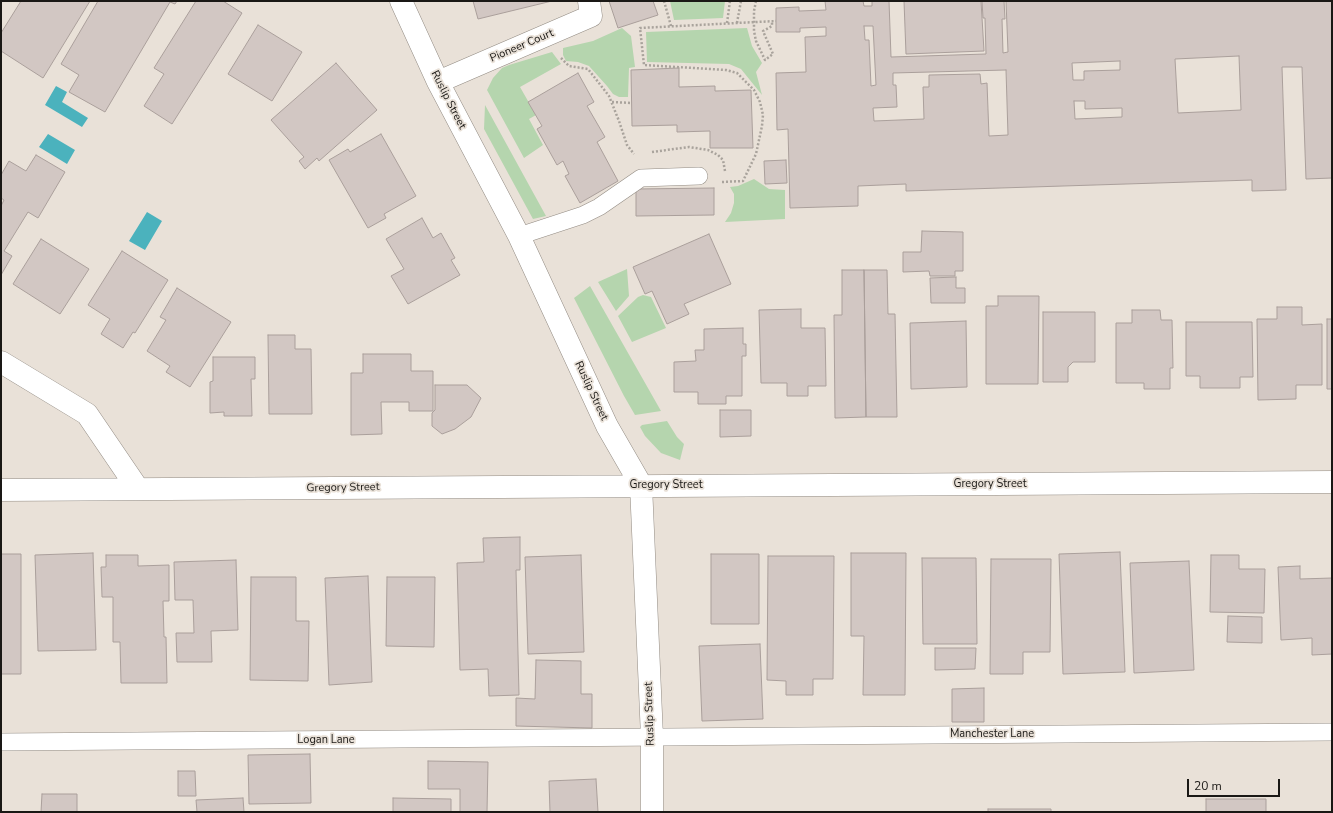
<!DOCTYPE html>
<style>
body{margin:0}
#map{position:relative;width:1333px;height:813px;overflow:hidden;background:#e9e1d8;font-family:"Nunito Sans",sans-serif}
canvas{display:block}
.frame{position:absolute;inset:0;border:2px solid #1a1815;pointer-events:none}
.scale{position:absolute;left:1187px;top:779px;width:93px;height:18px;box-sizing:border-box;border:2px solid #1a1815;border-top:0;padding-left:5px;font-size:12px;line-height:14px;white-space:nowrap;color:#1a1815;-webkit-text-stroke:3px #e9e1d8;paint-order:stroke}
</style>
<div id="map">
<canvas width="1333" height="813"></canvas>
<div class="frame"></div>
<div class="scale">20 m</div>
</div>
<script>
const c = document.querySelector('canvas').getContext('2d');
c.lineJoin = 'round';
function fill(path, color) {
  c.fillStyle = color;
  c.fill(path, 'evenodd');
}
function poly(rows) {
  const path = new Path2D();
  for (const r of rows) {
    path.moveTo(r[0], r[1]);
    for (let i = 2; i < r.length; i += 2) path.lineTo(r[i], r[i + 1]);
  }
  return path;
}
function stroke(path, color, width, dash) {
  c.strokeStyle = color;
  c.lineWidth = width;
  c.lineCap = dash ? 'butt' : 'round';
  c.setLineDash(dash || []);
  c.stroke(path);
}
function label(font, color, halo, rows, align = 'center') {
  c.font = font + ' "Nunito Sans",sans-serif';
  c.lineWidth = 3.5;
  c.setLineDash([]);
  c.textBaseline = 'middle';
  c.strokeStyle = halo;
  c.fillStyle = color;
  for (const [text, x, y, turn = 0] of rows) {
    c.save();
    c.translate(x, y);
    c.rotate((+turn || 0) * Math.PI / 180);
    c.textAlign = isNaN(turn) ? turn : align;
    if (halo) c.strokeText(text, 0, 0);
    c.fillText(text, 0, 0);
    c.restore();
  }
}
const green = poly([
 [670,1,725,1,723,18,674,20],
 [622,28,631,36,635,67,629,68,628,97,619,97,613,94,607,86,589,66,578,62,566,61,563,55,563,48,593,41],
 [747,28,752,46,762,63,756,72,762,95,741,69,729,64,647,62,646,32],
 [552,52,561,64,520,87,536,115,529,119,543,145,524,158,487,90,493,78,502,68,509,65],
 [485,105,546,216,533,219,484,129],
 [754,179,769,189,785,190,785,219,725,222,731,213,734,203,734,194,730,187,738,186],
 [627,269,629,296,616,311,598,282],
 [590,286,661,411,635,415,624,396,574,298],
 [643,295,651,297,666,328,632,342,618,316,638,297],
 [667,421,677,437,684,444,680,460,661,453,645,436,640,427,642,425]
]);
const water = poly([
 [56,86,67,92,62,102,88,118,82,127,45,105],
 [48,134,75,150,67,164,39,147],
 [147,212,162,221,145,250,129,241]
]);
const building = poly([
 [21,1,90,1,43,78,1,51,1,33,21,1],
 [98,1,177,1,175,4,170,2,105,112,69,92,79,75,61,64,98,1],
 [196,1,223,1,242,13,172,124,144,106,164,74,154,68,196,1],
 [473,1,552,1,478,19,473,1],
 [609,1,653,1,658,15,618,28,609,1],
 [825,1,863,1,864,6,872,6,872,1,889,1,891,57,986,54,985,18,983,18,982,1,1004,1,1005,19,1002,19,1003,53,1008,52,1006,1,1332,1,1332,178,1306,179,1302,67,1282,67,1286,190,1252,191,1252,180,906,191,906,184,858,186,858,206,790,208,788,129,777,130,776,73,806,72,805,37,826,36,826,27,800,28,800,32,776,32,776,8,799,7,799,11,826,10,825,1],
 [864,26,873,26,876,85,871,86,869,40,865,40,864,26],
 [1239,56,1241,110,1178,113,1175,59,1239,56],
 [1120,61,1120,70,1084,71,1084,80,1073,80,1072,63,1120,61],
 [1006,70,1008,135,989,136,987,83,981,84,980,74,929,75,929,87,923,87,924,119,874,121,873,108,897,107,896,85,893,85,893,73,1006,70],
 [1074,101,1085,101,1085,109,1122,108,1122,117,1075,119,1074,101],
 [904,1,981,1,984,51,906,54,904,1],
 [258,25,302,52,272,101,228,74,258,25],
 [336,63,377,110,319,161,317,158,305,169,299,161,304,157,271,120,336,63],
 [679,68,679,87,715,86,715,91,751,90,753,148,710,148,710,131,677,132,677,125,632,126,631,70,679,68],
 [578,73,594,102,587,106,605,137,597,142,618,181,580,203,565,176,569,174,563,161,557,165,537,129,542,126,528,102,578,73],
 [381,134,416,196,384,214,386,218,368,228,329,160,348,149,350,152,381,134],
 [36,155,65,172,38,218,28,212,4,251,12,256,1,275,1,206,4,200,1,198,1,175,9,161,26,171,36,155],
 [786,160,787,183,765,184,764,161,786,160],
 [714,188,714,215,636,216,636,189,714,188],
 [422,218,433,238,441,233,455,258,451,260,460,275,408,304,391,276,404,269,386,239,422,218],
 [922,231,963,232,963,271,955,271,955,276,930,276,929,271,903,272,903,252,921,252,922,231],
 [709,234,731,284,684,304,689,314,667,324,652,291,645,294,633,267,709,234],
 [41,239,89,269,60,314,13,284,41,239],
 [122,251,168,280,135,333,133,332,123,348,101,334,110,319,88,305,122,251],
 [842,270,864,270,866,417,835,418,834,315,842,315,842,270],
 [864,270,887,270,888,314,895,314,897,417,866,417,864,270],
 [956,277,956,288,965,288,965,303,931,303,930,278,956,277],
 [177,288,231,322,190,387,166,372,170,366,147,351,166,320,160,317,177,288],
 [998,296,1039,296,1038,384,986,384,986,306,998,306,998,296],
 [1277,307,1302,307,1302,325,1322,324,1322,385,1296,385,1296,399,1258,400,1257,319,1277,319,1277,307],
 [801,309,801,328,825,328,826,386,808,386,808,396,787,396,787,383,761,383,759,310,801,309],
 [1132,310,1160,310,1161,320,1172,320,1173,368,1170,368,1170,389,1144,389,1144,383,1116,383,1116,323,1132,323,1132,310],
 [1043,312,1095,312,1095,362,1073,362,1068,367,1068,382,1043,382,1043,312],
 [1327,319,1332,319,1332,389,1327,389,1327,319],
 [966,321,967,387,911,389,910,323,966,321],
 [1186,322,1252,322,1253,377,1240,377,1240,388,1200,388,1200,376,1186,376,1186,322],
 [743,328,743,344,746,344,746,356,742,356,742,396,726,396,726,404,698,404,698,392,674,392,674,362,696,361,695,350,704,350,704,329,743,328],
 [268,335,295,335,295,349,311,349,312,414,269,414,268,335],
 [363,354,411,354,411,371,433,371,433,411,409,411,409,402,381,402,382,434,351,435,351,373,363,373,363,354],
 [213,357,255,357,255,379,251,379,252,416,224,416,224,412,210,413,210,382,213,381,213,357],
 [435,385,467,385,481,398,471,417,455,429,442,434,432,426,432,413,435,410,435,385],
 [720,410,751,410,751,436,720,437,720,410],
 [520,537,520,570,516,570,519,695,489,696,488,669,460,670,457,563,484,562,483,538,520,537],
 [1120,552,1125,672,1063,674,1059,554,1120,552],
 [93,553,96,650,38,651,35,555,93,553],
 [851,553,906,553,905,695,863,695,864,636,851,636,851,553],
 [1,554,21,554,21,674,1,674,1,554],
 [711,554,759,554,759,624,711,624,711,554],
 [106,555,138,555,138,566,169,565,169,601,163,601,164,637,166,637,167,683,121,683,120,642,113,642,113,597,102,597,101,567,106,567,106,555],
 [581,555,584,652,528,654,525,557,581,555],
 [1211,555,1239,555,1239,569,1265,569,1264,613,1210,612,1211,555],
 [768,556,834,556,833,679,813,679,813,695,786,695,786,681,767,680,768,556],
 [922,558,976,558,977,644,923,644,922,558],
 [991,559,1051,559,1050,652,1023,652,1023,674,990,674,991,559],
 [236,560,238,630,211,631,212,662,177,662,176,633,194,633,193,600,175,600,174,562,236,560],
 [1189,561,1194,670,1134,673,1130,563,1189,561],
 [1300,566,1300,579,1332,578,1332,654,1312,655,1312,638,1281,640,1278,567,1300,566],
 [368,576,372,682,329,685,325,578,368,576],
 [251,577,296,577,296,621,309,621,308,681,250,680,251,577],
 [387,577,435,577,434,647,386,646,387,577],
 [1228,616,1262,617,1262,643,1227,642,1228,616],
 [760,644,763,719,702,721,699,646,760,644],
 [935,648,976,648,975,669,935,670,935,648],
 [536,660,581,661,581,694,592,694,592,728,516,726,516,698,535,699,536,660],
 [984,688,984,722,952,722,952,689,984,688],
 [310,754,311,803,249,804,248,755,310,754],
 [428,761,488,762,487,812,460,812,460,789,428,789,428,761],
 [178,771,195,771,196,796,178,796,178,771],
 [596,779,598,812,550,812,549,781,596,779],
 [42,794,77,794,77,812,41,812,42,794],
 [243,798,244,812,197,812,196,800,243,798],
 [393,798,451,799,451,812,393,812,393,798],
 [1206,799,1266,799,1266,812,1206,812,1206,799],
 [988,809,1051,809,1051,812,988,812,988,809]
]);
const path = poly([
 [664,1,671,26],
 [756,1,754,11,754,31,756,41,765,60,773,54,763,31,772,26,772,21],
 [727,23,730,1],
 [737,23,741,1],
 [561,58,569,66,588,69,609,96,619,121,627,145,634,154],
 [612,102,632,103],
 [652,152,689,147,708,150,718,155,723,160,725,171],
 [722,182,743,181,756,154,762,126,763,115,760,102,754,90,737,73,726,70,644,65,640,28,776,21]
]);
const lane = poly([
 [519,236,583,215,599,207,641,178,699,176],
 [1,742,1332,732]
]);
const street = poly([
 [401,1,438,82,519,236,607,426,641,485,652,737,652,812],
 [438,82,591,16,589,1],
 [1,362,87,414,138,489],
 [1,490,1332,482]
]);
const streetNames = [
 ["Pioneer Court",522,46,-23],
 ["Ruslip Street",448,100,63],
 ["Ruslip Street",591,391,65],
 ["Gregory Street",990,484],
 ["Gregory Street",666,485],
 ["Gregory Street",343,488,-1],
 ["Ruslip Street",650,714,-92],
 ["Manchester Lane",992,734],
 ["Logan Lane",326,740]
];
fill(green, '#b5d5ae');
fill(water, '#4bb2bd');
fill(building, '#d2c7c3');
stroke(building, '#aa9f9b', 1);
stroke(lane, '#928b83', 18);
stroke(street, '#928b83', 23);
stroke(path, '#a9a39c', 2.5, [2, 2]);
stroke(lane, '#fff', 17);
stroke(street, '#fff', 22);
label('11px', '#1a1815', '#e9e1d8', streetNames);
</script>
